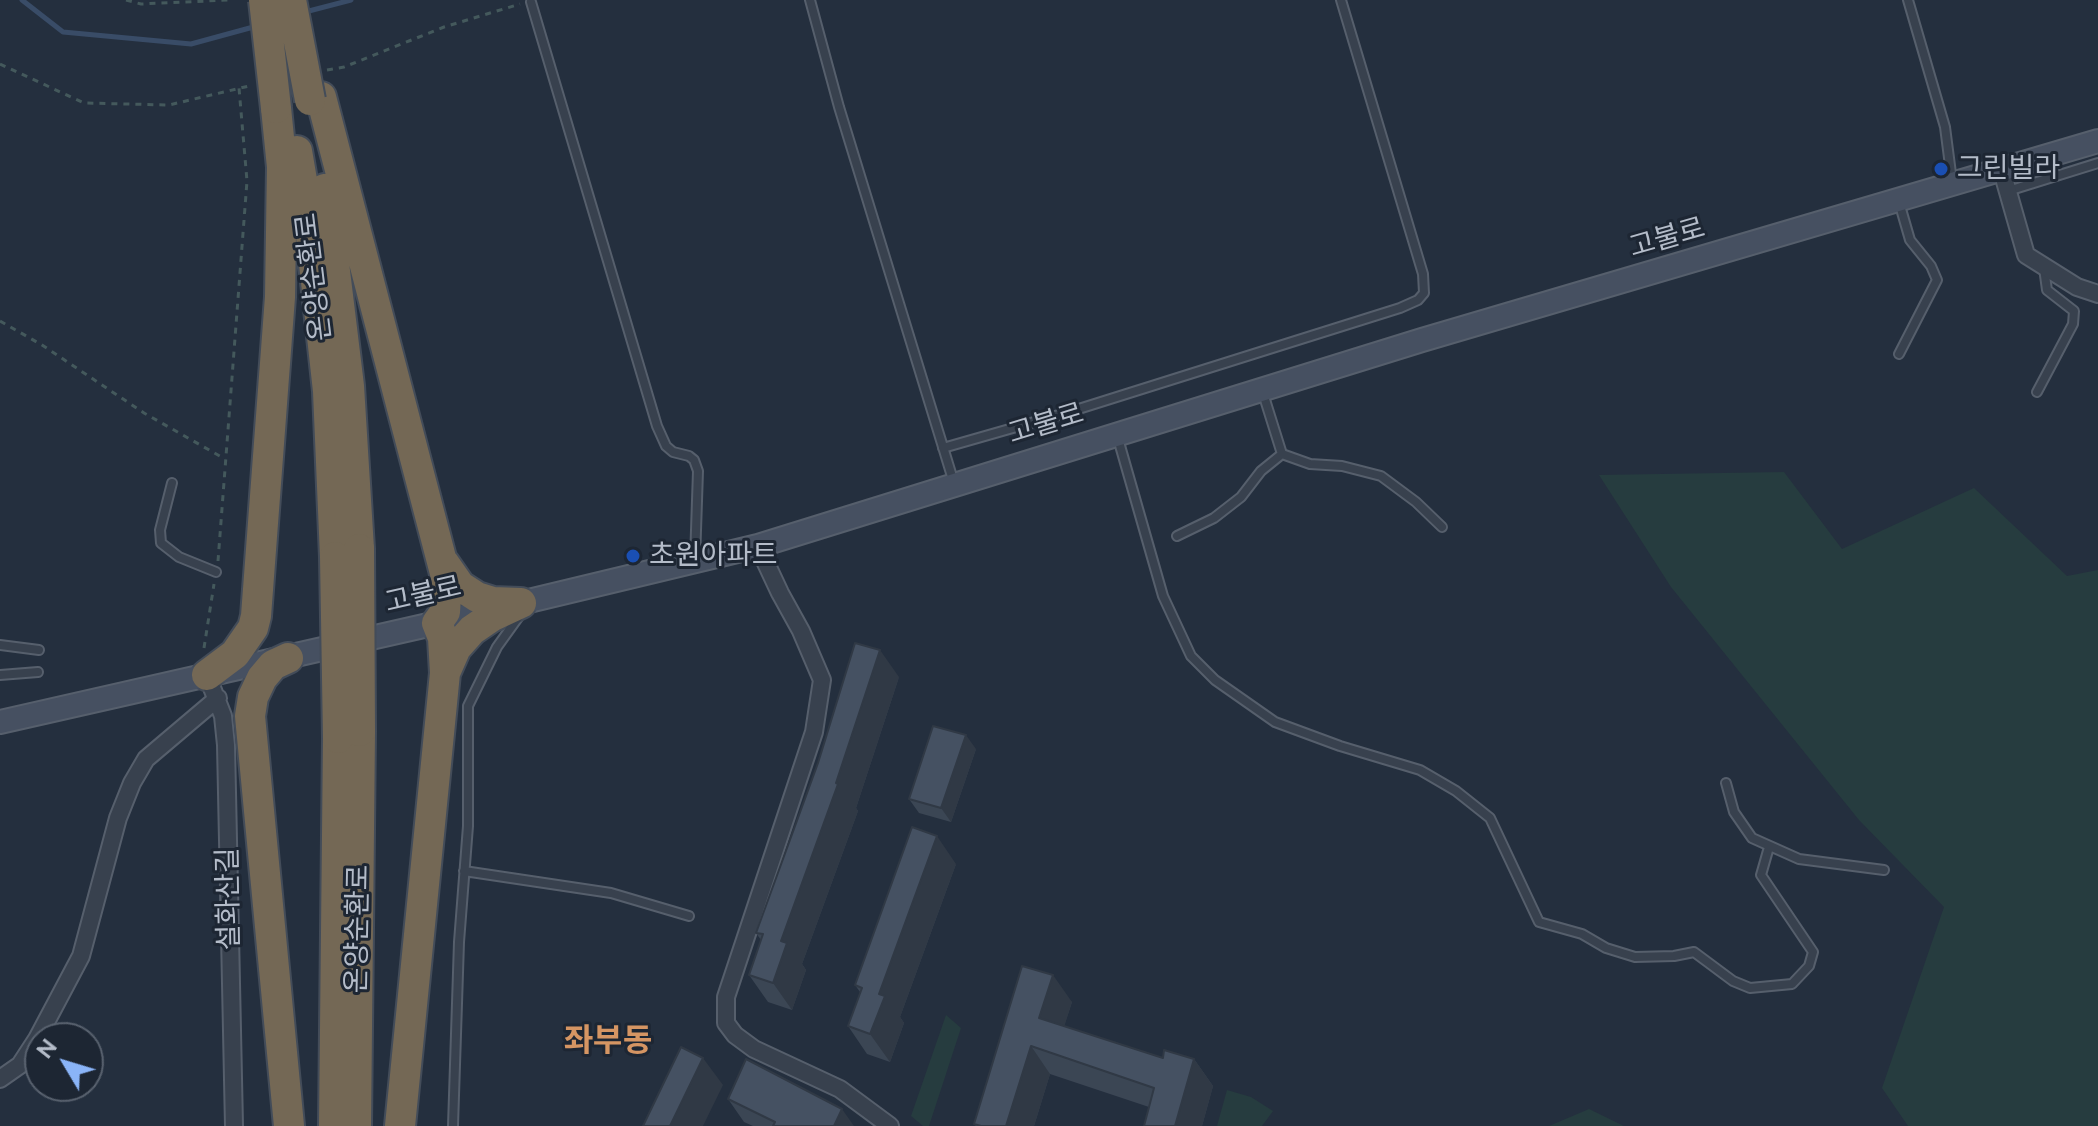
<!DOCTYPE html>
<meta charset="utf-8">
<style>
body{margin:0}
#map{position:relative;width:2098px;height:1126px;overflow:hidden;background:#242f3e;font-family:Raleway,sans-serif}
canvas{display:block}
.north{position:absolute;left:24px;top:1022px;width:80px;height:80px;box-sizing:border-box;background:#1d2633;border:2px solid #59626f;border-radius:50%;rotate:308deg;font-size:22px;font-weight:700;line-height:32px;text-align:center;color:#b4bcc9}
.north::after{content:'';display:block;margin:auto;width:28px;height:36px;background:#8ab4f8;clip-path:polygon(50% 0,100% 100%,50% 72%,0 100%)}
</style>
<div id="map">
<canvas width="2098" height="1126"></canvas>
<div class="north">N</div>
</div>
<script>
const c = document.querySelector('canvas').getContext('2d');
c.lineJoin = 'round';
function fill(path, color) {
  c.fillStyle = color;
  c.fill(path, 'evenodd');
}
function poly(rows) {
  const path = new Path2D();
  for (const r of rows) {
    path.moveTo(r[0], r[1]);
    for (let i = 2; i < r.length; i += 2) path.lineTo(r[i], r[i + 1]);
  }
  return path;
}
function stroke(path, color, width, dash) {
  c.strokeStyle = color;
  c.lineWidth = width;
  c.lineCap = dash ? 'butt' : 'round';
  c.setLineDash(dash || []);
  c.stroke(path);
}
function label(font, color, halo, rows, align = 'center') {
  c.font = font + ' Raleway,"Noto Sans KR",sans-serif';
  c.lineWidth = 6;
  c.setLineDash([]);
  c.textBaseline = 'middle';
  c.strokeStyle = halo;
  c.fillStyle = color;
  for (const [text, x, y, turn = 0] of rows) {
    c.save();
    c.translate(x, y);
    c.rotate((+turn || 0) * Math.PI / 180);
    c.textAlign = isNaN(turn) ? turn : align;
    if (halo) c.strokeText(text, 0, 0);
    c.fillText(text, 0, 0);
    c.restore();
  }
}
const green = poly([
 [1784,472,1842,549,1974,488,2067,576,2098,570,2098,1126,1908,1126,1882,1088,1944,907,1859,820,1671,587,1599,475],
 [946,1015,961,1028,929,1126,923,1126,911,1116],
 [1227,1090,1251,1097,1273,1111,1262,1126,1217,1126],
 [1589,1109,1624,1126,1549,1126]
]);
const stream = poly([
 [22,0,63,32,191,44,257,26],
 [305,12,351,0]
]);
const path = poly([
 [126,0,141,4,228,0],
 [0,64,84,103,169,105,249,86],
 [327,70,344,67,444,27,520,4],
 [0,321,42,345,144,413,225,459],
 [218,561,247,181,239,88],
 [204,648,214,584]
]);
const lane = poly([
 [810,0,839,107,954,483],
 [1908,0,1945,127,1952,181],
 [531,2,657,426,666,446,673,452,689,456,694,460,698,471,695,560],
 [2008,191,2098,163],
 [1899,354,1937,280,1931,266,1910,240,1899,202],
 [1262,390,1282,454],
 [2037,392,2073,324,2074,311,2047,290,2044,268],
 [1117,435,1163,596,1191,656,1215,680,1275,722,1340,746,1420,770,1456,791,1490,818,1539,922,1582,934,1606,948,1635,957,1674,956,1694,952,1733,981,1750,988,1792,984,1809,966,1813,952,1761,875,1769,847],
 [943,448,1069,412,1400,308,1418,300,1424,293,1423,274,1341,0],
 [172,483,160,530,161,543,179,557,216,572],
 [1177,536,1214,518,1241,497,1261,471,1282,454,1310,464,1342,466,1381,476,1416,502,1442,527],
 [0,645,39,650],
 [0,675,38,672],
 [1726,783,1734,812,1752,838,1799,859,1884,870],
 [464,871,611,893,689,916],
 [453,1126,459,942,468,826,468,706,497,647,520,615]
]);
const street = poly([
 [2002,171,2026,255,2077,287,2098,294],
 [758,546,780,593,801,631,822,680,814,732,726,997,726,1023,735,1035,754,1049,840,1089,890,1126],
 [207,675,223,716,226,745,234,1126],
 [0,1079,20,1065,37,1039,81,956,118,818,132,783,146,759,218,698]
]);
const secondary = poly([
 [0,722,437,623,758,546,1422,340,2098,141]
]);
const highway = poly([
 [321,97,447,581,445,612,437,623,443,638,445,673,400,1126],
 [297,151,310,227,328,391,335,557],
 [325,189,349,386,359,549],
 [444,563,460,586,477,597,493,602,520,603],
 [288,658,273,665,262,678,253,697,250,716,289,1126],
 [445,673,456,648,472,630,491,617,521,603],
 [207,675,235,654,253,628,256,616,280,297,282,167,276,108],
 [334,1126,338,738],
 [356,1126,360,731]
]);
const highwayBridge = poly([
 [264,0,276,108],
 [291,0,310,100],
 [359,549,360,731],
 [335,557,338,738]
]);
const wall = poly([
 [899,677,856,808,858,811,802,964,806,970,792,1010,768,1002,749,975,761,940,756,933],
 [976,749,951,822,919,813,909,799],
 [956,864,900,1017,904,1023,890,1062,867,1054,848,1026,860,992,855,985],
 [1022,966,1072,1002,1064,1026,1163,1058,1194,1059,1213,1086,1202,1126,1144,1126,1149,1107,1050,1074,1034,1126,976,1126,974,1124],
 [728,1099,854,1126,753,1126,744,1122]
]);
const shadedWall = poly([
 [880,650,899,677,856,808,858,811,802,964,806,970,792,1010,773,983,781,941,836,783],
 [966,735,976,749,951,822,941,808],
 [937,836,956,864,900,1017,904,1023,890,1062,870,1034,879,994],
 [1053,975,1072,1002,1058,1046,1039,1018],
 [1031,1046,1050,1074,1034,1126,1006,1126],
 [703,1058,723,1085,703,1126,670,1126],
 [1194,1059,1213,1086,1202,1126,1175,1126],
 [842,1109,854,1126,834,1126]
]);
const building = poly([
 [855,643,880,650,836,783,838,784,781,941,787,943,773,983,749,975,763,934,756,933,818,763,855,643],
 [933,726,966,735,941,808,909,799,933,726],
 [912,827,937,836,879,994,885,996,870,1034,848,1026,862,988,855,985,912,827],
 [1022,966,1053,975,1039,1018,1163,1058,1164,1050,1194,1059,1175,1126,1144,1126,1154,1088,1031,1046,1006,1126,981,1126,974,1124,1022,966],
 [681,1047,703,1058,670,1126,643,1126,681,1047],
 [746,1059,842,1109,834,1126,773,1126,775,1122,728,1099,746,1059]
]);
const markers = [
 [1941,169,8,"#1a4fb4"],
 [633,556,8,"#1a4fb4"]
];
const poiNames = [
 ["그린빌라",1957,169],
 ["초원아파트",649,556]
];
const streetNames = [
 ["고불로",1667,238,-16],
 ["온양순환로",314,277,-97],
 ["고불로",1046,424,-17],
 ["고불로",423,595,-13],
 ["설화산길",229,899,-91],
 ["온양순환로",358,929,-89]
];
const quarterNames = [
 ["좌부동",608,1041]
];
fill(green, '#263c3f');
stroke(stream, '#394c67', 5);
stroke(lane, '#565f6c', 12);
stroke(street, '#565f6c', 20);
stroke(secondary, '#565f6c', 26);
stroke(highway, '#434c59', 34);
stroke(path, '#44595c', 3, [6, 6]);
stroke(lane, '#38414e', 8);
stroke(street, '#38414e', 16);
stroke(secondary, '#465061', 22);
stroke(highway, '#746855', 30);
stroke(highwayBridge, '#434c59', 34, []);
stroke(highwayBridge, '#746855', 30);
fill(wall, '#3b4654');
fill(shadedWall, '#303945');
fill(building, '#455162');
stroke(building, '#303945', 2);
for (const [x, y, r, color] of markers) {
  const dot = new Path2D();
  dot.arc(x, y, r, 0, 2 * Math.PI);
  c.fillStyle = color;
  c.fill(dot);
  stroke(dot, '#1d2633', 3);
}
label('28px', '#b4bcc9', '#1d2633', poiNames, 'left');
label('28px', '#b4bcc9', '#1d2633', streetNames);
label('bold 32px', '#d59563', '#1d2633', quarterNames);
</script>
